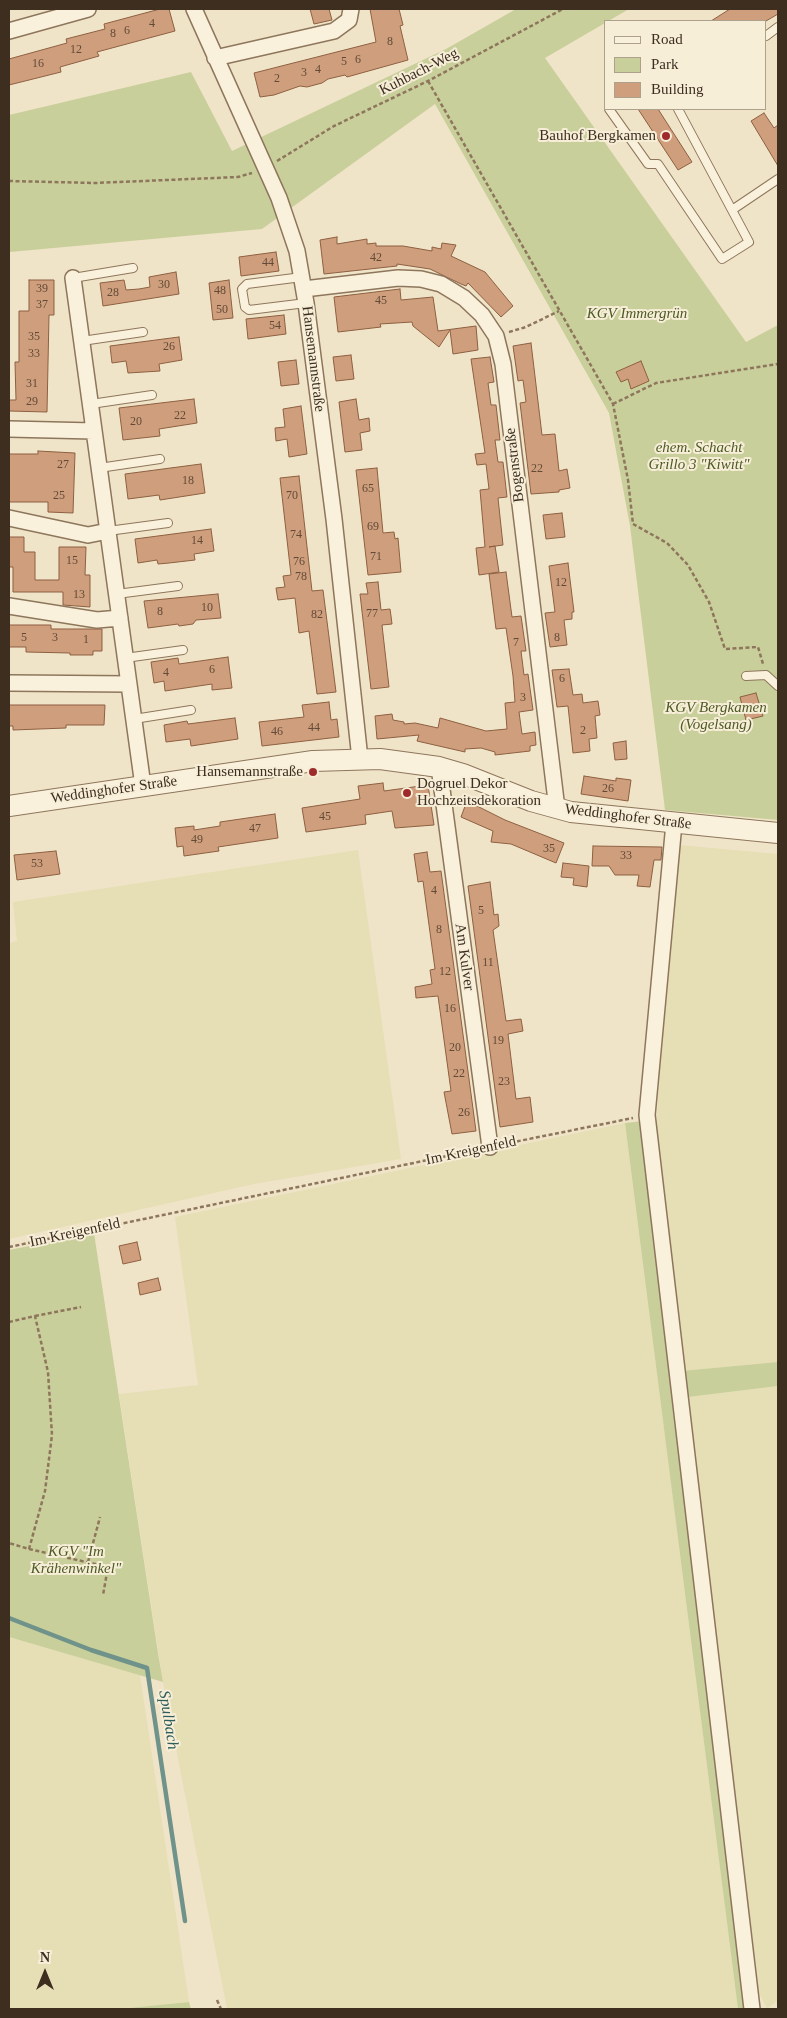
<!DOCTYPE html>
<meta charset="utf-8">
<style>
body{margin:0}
#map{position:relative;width:787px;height:2018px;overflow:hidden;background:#f0e4c8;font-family:"Times New Roman",serif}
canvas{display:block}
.frame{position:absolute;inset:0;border:10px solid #3d2e20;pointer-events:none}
.legend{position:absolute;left:604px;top:20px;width:162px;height:90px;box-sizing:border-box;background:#f7eed8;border:1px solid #ada18e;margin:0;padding:6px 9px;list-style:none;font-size:15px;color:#3d2e20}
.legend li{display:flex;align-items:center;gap:10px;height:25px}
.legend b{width:25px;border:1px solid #ada18e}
.north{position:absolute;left:20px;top:1948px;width:50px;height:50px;-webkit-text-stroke:4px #f7eed8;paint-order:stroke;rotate:0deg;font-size:14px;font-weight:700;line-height:20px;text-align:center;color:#3d2e20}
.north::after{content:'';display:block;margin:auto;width:18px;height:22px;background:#3d2e20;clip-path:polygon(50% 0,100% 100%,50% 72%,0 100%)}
</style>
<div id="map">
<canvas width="787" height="2018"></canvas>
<div class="frame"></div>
<ul class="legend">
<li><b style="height:6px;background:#faf1dc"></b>Road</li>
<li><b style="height:14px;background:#c9cf9b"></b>Park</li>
<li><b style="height:14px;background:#cf9f7d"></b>Building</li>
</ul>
<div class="north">N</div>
</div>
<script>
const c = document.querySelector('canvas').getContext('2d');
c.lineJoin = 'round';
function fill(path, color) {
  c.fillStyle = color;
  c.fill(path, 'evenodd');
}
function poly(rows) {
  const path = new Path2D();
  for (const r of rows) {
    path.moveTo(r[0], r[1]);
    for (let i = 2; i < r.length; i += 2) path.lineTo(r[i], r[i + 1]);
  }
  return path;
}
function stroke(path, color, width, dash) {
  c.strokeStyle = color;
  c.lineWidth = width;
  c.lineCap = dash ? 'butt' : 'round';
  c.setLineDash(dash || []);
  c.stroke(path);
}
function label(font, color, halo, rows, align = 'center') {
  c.font = font + ' "Times New Roman",serif';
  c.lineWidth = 4;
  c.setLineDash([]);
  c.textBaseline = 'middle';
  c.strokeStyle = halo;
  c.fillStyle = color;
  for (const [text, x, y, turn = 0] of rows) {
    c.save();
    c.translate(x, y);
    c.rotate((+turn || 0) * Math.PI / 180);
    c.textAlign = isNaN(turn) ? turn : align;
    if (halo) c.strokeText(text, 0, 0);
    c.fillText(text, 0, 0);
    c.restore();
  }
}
const farmland = poly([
 [679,845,778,854,778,1362,681,1371,656,1136,660,1060],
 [358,850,401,1159,254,1184,9,1239,9,943,17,941,13,902],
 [625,1123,738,2009,227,2009,163,1682,119,1394,198,1385,175,1217],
 [778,1386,778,2000,767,2009,759,1993,688,1397],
 [9,1637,140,1675,189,2002,119,2009,9,2009]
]);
const green = poly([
 [516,9,629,9,545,58,746,342,778,325,778,820,665,810,630,526,609,413,435,104,262,229,10,252,9,115,191,72,232,151,446,49],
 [643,1121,748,2009,738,2009,625,1123],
 [94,1233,158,1653,163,1682,9,1637,9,1250],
 [778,1362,778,1386,688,1397,681,1371],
 [189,2002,191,2009,119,2009]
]);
const stream = poly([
 [9,1618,91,1650,147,1668,185,1921]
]);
const building = poly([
 [160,9,169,9,175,31,97,52,99,56,60,67,61,72,9,85,9,59,67,43,66,39,105,29,104,24,160,9],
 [310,9,329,9,332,20,314,24,310,9],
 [370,9,399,9,403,25,400,26,408,60,347,77,345,75,328,79,322,83,307,87,300,86,274,95,260,97,254,73,376,42,370,9],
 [730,9,778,9,778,14,766,21,711,21,730,9],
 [638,109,658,109,692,162,678,170,638,109],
 [764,113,774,128,778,125,778,166,751,121,764,113],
 [337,237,337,244,367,239,367,244,376,243,376,246,403,246,432,251,432,247,441,249,442,243,456,245,451,256,485,272,513,306,501,317,468,283,466,286,461,284,430,269,397,264,397,266,324,274,320,240,337,237],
 [276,252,279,271,241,276,239,257,276,252],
 [176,272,179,294,103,306,100,283,124,280,126,290,139,289,150,287,149,277,176,272],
 [29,280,54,280,54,315,49,315,47,412,9,411,9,400,16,400,15,362,19,362,19,311,29,311,29,280],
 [229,280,233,318,213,320,209,283,229,280],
 [400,289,401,300,433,297,438,331,476,326,478,350,453,354,450,330,439,347,413,326,412,322,380,324,381,327,338,332,334,297,400,289],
 [284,315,286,334,248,339,246,319,284,315],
 [179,337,182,360,159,364,160,371,128,373,126,361,112,363,110,346,179,337],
 [531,343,542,435,555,434,559,471,567,469,570,488,559,490,559,492,531,494,520,403,526,402,523,380,518,381,513,346,531,343],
 [351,355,354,379,336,381,333,357,351,355],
 [490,357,494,382,488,383,491,405,496,405,500,440,495,440,498,462,503,462,507,497,498,498,503,545,489,547,495,546,499,572,479,575,476,548,485,547,480,490,489,489,486,464,477,465,475,454,485,453,471,359,490,357],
 [296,360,299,384,281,386,278,362,296,360],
 [641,361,649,381,631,389,628,379,621,382,616,372,641,361],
 [194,399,197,423,159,429,160,436,123,440,119,408,194,399],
 [356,399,359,420,369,418,370,431,360,433,362,450,345,452,339,402,356,399],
 [301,406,307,454,289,457,287,439,276,441,275,428,285,427,283,409,301,406],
 [38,451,75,453,73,513,48,512,48,502,9,502,9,454,38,454,38,451],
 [201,464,205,493,160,500,159,495,128,499,125,474,201,464],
 [377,468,383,533,394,532,395,539,398,538,401,572,368,575,356,470,377,468],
 [299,476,312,591,323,590,336,692,317,694,309,631,299,633,295,598,278,600,276,588,285,587,283,576,291,575,280,478,299,476],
 [562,513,565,537,546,539,543,515,562,513],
 [211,529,214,551,194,554,195,560,169,563,158,564,157,560,138,563,135,539,211,529],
 [9,537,24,537,24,552,35,552,35,580,59,580,59,547,86,547,85,575,90,575,90,607,63,605,63,592,13,592,13,567,9,567,9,537],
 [568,563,574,612,572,612,572,619,564,620,567,645,550,647,545,613,555,612,549,566,568,563],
 [506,572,512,617,521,616,526,651,521,651,524,675,528,674,533,710,519,712,522,734,535,732,536,745,530,746,530,751,495,755,495,752,481,748,465,749,465,752,417,741,419,735,377,739,375,716,392,714,393,720,404,722,404,724,415,723,438,728,440,718,486,731,507,729,505,703,515,702,513,676,506,628,496,629,489,574,506,572],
 [378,582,381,610,390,609,391,616,392,624,382,625,389,687,371,689,360,594,368,594,366,583,378,582],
 [218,594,221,618,196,620,193,624,179,626,178,624,148,628,144,601,218,594],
 [9,625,51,625,51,629,102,629,102,651,93,651,93,655,70,655,70,653,26,652,26,647,9,647,9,625],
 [228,657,232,688,212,690,212,684,165,691,164,681,154,683,151,662,178,658,179,664,228,657],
 [569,669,573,695,582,694,583,703,598,701,600,715,595,716,597,738,589,739,590,751,573,753,568,706,557,707,552,670,569,669],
 [756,693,763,716,746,720,740,697,756,693],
 [329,702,331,720,337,719,339,737,262,746,259,722,304,717,302,705,329,702],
 [9,705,105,705,104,725,66,725,66,728,13,730,13,726,9,726,9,705],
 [235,718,238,739,191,746,190,739,166,742,164,725,187,721,188,724,235,718],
 [626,741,627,759,615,760,613,743,626,741],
 [584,776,616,781,616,778,631,780,628,801,581,794,584,776],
 [383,783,384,791,428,785,434,825,395,828,392,811,365,815,366,824,306,832,302,808,360,799,358,786,383,783],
 [467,801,505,820,564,843,556,863,511,844,491,842,493,831,461,817,467,801],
 [275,814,278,838,218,847,219,851,184,856,183,846,177,847,175,828,194,826,194,830,220,826,220,822,275,814],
 [593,846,662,847,661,860,654,860,650,887,637,886,639,875,615,875,609,866,592,866,593,846],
 [56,851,60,874,17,880,14,855,56,851],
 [427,852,430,872,441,871,476,1131,452,1134,444,1092,451,1091,438,996,416,998,415,987,432,984,430,970,435,969,423,881,418,882,414,854,427,852],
 [563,863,589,866,587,887,573,885,574,878,561,877,563,863],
 [490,882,494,915,498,914,499,926,493,930,506,1021,521,1019,523,1031,508,1034,516,1099,530,1097,533,1122,500,1127,468,886,490,882],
 [137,1242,141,1260,123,1264,119,1246,137,1242],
 [158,1278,161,1290,140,1295,138,1283,158,1278]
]);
const path = poly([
 [428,81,613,404,628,480,633,524,667,543,688,565,709,602,725,649,758,647,763,664],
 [277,161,334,126,428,81,563,9],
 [9,181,95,183,238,177,252,173],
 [509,332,526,327,559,311],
 [613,404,656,383,778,364],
 [504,1144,633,1118],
 [9,1247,476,1150],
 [35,1316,81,1307],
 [9,1322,35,1316,48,1372,52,1435,45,1491,29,1549,9,1543],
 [29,1549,108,1567,103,1595],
 [88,1562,100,1517],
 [217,2000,221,2009]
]);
const service = poly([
 [766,36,778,27],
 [609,109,648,164,658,164,722,259,749,242,678,109],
 [732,210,778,179],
 [302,277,247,284,242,289,245,307,249,310,306,303],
 [73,278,133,268],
 [82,341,143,332],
 [91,404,152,395],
 [99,468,160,459],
 [108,531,168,523],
 [117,594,178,586],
 [125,658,183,650],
 [746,676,766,675,778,686],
 [134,719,191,710]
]);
const minor = poly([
 [194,9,279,198,297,251,306,303,334,519,360,759],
 [9,31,88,9],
 [215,58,334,31,349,20,351,9],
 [73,278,143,786],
 [304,289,398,278,421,279,441,284,464,298,482,315,496,336,503,364,557,809],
 [9,429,94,431],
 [9,518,88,535,108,531],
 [9,606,97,620,120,618],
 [9,683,129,684],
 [439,767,490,1147],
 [674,823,647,1115,752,2009]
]);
const tertiary = poly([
 [9,806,313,761,380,759,439,767,463,774,531,801,571,812,778,833]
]);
const markers = [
 [666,136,5,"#9e2a2b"],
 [313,772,5,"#9e2a2b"],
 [407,793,5,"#9e2a2b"]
];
const numberNames = [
 ["4",152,24],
 ["6",127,31],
 ["8",113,34],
 ["8",390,42],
 ["12",76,50],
 ["6",358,60],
 ["5",344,62],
 ["16",38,64],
 ["4",318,70],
 ["3",304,73],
 ["2",277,79],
 ["42",376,258],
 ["44",268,263],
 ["30",164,285],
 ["39",42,289],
 ["48",220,291],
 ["28",113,293],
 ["45",381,301],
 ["37",42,305],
 ["50",222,310],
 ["54",275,326],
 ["35",34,337],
 ["26",169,347],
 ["33",34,354],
 ["31",32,384],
 ["29",32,402],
 ["22",180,416],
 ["20",136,422],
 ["27",63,465],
 ["22",537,469],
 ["18",188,481],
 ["65",368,489],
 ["25",59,496],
 ["70",292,496],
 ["69",373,527],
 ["74",296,535],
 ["14",197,541],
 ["71",376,557],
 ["15",72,561],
 ["76",299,562],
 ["78",301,577],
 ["12",561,583],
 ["13",79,595],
 ["10",207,608],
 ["8",160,612],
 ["77",372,614],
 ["82",317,615],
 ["5",24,638],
 ["3",55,638],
 ["8",557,638],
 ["1",86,640],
 ["7",516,643],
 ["6",212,670],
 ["4",166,673],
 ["6",562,679],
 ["3",523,698],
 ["44",314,728],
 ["2",583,731],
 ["46",277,732],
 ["26",608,789],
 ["45",325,817],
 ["47",255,829],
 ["49",197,840],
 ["35",549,849],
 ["33",626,856],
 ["53",37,864],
 ["4",434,891],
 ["5",481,911],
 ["8",439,930],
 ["11",488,963],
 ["12",445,972],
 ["16",450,1009],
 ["19",498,1041],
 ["20",455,1048],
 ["22",459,1074],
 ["23",504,1082],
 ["26",464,1113]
];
const streetNames = [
 ["Kuhbach-Weg",419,72,-27],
 ["Hansemannstraße",313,359,83],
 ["Bogenstraße",515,465,-97],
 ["Weddinghofer Straße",114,790,-8],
 ["Weddinghofer Straße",628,817,7],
 ["Am Kulver",464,957,82],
 ["Im Kreigenfeld",471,1151,-12],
 ["Im Kreigenfeld",75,1233,-12]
];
const poiNames = [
 ["Bauhof Bergkamen",656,136],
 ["Hansemannstraße",303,772],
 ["Dogruel Dekor",417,784,"left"],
 ["Hochzeitsdekoration",417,801,"left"]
];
const parkNames = [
 ["KGV Immergrün",637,314],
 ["ehem. Schacht",699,448],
 ["Grillo 3 \"Kiwitt\"",699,465],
 ["KGV Bergkamen",716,708],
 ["(Vogelsang)",716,725],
 ["KGV \"Im",76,1552],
 ["Krähenwinkel\"",76,1569]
];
const waterNames = [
 ["Spulbach",168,1720,81]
];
fill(farmland, '#e6deb5');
fill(green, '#c9cf9b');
stroke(stream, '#6f938a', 4.5);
fill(building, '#cf9f7d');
stroke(building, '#8d5f41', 1);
stroke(service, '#8d765c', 10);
stroke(minor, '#8d765c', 18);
stroke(tertiary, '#8d765c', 22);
stroke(path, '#8d765c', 2.5, [4, 2.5]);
stroke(service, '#faf1dc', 8);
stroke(minor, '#faf1dc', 15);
stroke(tertiary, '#faf1dc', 20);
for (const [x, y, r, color] of markers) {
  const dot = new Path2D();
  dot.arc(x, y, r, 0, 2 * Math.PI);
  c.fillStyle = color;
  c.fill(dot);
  stroke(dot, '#f7eed8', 2);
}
label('12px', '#624a37', null, numberNames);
label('15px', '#3d2e20', '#f7eed8', streetNames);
label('15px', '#3d2e20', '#f7eed8', poiNames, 'right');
label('italic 15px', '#4d5a26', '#f7eed8', parkNames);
label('italic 16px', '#2f5d5a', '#f7eed8', waterNames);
</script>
